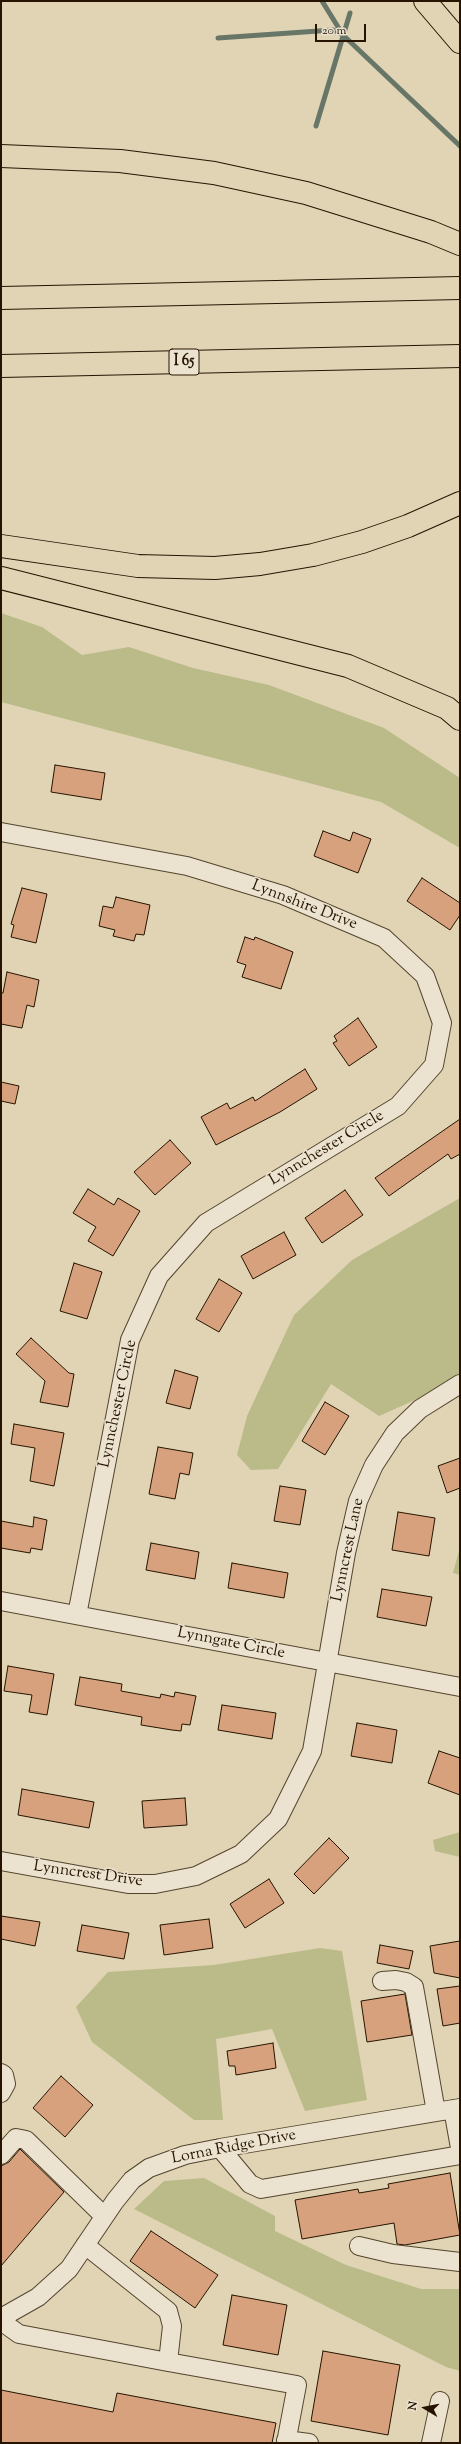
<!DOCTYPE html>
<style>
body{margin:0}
#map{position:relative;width:461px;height:2444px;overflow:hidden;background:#e0d4b5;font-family:"Sorts Mill Goudy",serif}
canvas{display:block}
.frame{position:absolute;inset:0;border:2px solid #261400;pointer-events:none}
.north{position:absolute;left:405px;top:2388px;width:40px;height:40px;-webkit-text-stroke:3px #ebe3cf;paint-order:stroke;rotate:280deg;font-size:11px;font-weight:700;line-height:16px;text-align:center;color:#261400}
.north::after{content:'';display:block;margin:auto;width:14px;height:18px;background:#261400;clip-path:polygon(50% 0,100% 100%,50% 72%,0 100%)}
.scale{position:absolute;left:315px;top:24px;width:51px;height:18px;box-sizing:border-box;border:2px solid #261400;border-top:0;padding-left:5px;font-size:12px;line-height:14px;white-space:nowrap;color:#261400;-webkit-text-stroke:3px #ebe3cf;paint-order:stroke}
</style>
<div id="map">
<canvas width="461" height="2444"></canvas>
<div class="frame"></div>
<div class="north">N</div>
<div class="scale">20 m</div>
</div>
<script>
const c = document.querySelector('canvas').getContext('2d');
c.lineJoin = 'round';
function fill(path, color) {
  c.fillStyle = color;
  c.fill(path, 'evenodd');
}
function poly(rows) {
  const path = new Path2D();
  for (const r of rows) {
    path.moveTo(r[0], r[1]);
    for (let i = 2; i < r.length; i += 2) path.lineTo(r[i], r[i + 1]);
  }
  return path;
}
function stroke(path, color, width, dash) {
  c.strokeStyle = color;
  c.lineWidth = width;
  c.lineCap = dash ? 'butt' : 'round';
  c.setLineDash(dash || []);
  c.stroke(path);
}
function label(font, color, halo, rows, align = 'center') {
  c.font = font + ' "Sorts Mill Goudy",serif';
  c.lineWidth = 3;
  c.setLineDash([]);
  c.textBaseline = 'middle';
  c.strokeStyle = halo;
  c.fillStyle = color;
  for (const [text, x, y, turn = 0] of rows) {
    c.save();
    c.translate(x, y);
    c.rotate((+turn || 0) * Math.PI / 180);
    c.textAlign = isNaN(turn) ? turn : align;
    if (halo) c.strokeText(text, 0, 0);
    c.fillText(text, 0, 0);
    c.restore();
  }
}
const green = poly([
 [1,613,42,627,82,655,129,647,193,668,269,685,384,728,460,778,460,848,381,802,1,702],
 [460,1198,460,1380,379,1416,331,1384,278,1469,251,1470,237,1455,247,1416,294,1315,352,1260],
 [460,1547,460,1575,453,1573],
 [460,1832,460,1857,435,1851,433,1840],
 [320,1948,342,1951,367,2100,305,2111,272,2029,216,2039,223,2120,194,2120,92,2042,76,2007,108,1972,214,1965],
 [204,2178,275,2216,275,2231,346,2265,421,2289,460,2289,460,2371,446,2367,134,2209,164,2181]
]);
const stream = poly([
 [322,1,343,35,460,146],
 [218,38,333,30,341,34],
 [316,126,350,13]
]);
const building = poly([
 [55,765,105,773,101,800,51,792,55,765],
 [323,831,350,841,353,832,371,839,358,873,314,856,323,831],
 [422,878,460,903,460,915,450,930,407,901,422,878],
 [22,888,47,894,36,943,11,937,14,925,11,924,22,888],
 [116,897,150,905,144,935,136,934,134,941,113,936,115,930,99,926,103,906,113,908,116,897],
 [245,937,254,940,255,937,293,952,281,989,242,977,246,965,237,962,245,937],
 [7,972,39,980,34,1007,27,1005,22,1028,1,1024,1,993,3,993,7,972],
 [358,1018,377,1047,349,1066,333,1043,337,1041,334,1036,358,1018],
 [305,1069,317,1089,280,1112,216,1145,201,1117,227,1103,230,1109,253,1097,255,1101,305,1069],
 [1,1082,19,1086,15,1104,1,1101,1,1082],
 [460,1119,460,1154,451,1159,448,1154,389,1196,375,1178,460,1119],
 [170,1140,191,1163,155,1195,134,1172,170,1140],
 [88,1189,114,1205,118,1198,140,1211,113,1256,88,1241,96,1227,73,1213,88,1189],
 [345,1190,363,1215,322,1243,305,1218,345,1190],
 [284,1232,296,1255,253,1279,241,1256,284,1232],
 [74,1263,102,1272,87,1319,60,1311,74,1263],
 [219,1279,242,1293,219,1332,196,1319,219,1279],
 [31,1338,69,1373,74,1374,68,1407,40,1402,45,1381,16,1354,31,1338],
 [175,1370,198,1377,190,1409,166,1403,175,1370],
 [325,1402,349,1416,325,1455,302,1441,325,1402],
 [14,1424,64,1433,54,1486,30,1481,35,1448,11,1444,14,1424],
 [158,1447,193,1453,189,1475,180,1473,175,1499,149,1494,158,1447],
 [460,1458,460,1488,447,1493,438,1466,460,1458],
 [280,1486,306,1490,300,1525,274,1521,280,1486],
 [398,1512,435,1518,429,1556,392,1550,398,1512],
 [34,1517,47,1520,42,1550,31,1548,30,1553,1,1548,1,1521,33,1527,34,1517],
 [151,1543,199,1552,195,1579,146,1570,151,1543],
 [232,1563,288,1573,284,1598,228,1588,232,1563],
 [382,1589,432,1597,426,1626,377,1617,382,1589],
 [8,1666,54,1674,47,1715,29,1712,32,1695,4,1691,8,1666],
 [80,1677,122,1684,121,1691,160,1698,161,1694,174,1697,175,1692,196,1696,190,1725,182,1724,181,1731,172,1730,141,1725,142,1717,75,1705,80,1677],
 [222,1705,276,1713,272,1739,218,1730,222,1705],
 [357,1723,397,1730,392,1763,351,1756,357,1723],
 [439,1751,460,1758,460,1795,428,1783,439,1751],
 [22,1789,94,1802,89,1828,18,1815,22,1789],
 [185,1798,187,1825,144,1828,142,1801,185,1798],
 [329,1838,349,1858,314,1894,294,1874,329,1838],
 [269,1879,284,1903,245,1928,230,1904,269,1879],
 [1,1916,40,1922,35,1946,1,1939,1,1916],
 [209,1919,213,1948,164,1955,160,1925,209,1919],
 [82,1925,129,1933,124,1959,77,1951,82,1925],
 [460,1941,460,1978,434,1973,430,1946,460,1941],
 [380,1945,413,1951,409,1969,377,1963,380,1945],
 [460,1986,460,2023,443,2026,437,1989,460,1986],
 [405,1994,412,2035,367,2042,361,2001,405,1994],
 [273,2043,276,2068,236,2075,235,2066,229,2066,227,2051,273,2043],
 [61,2076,93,2105,65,2137,33,2108,61,2076],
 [20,2149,64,2192,1,2266,1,2166,9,2162,20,2149],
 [450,2173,460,2235,405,2245,397,2244,394,2223,302,2239,295,2200,358,2189,359,2193,389,2188,388,2184,450,2173],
 [151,2231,218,2275,195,2308,130,2261,151,2231],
 [232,2295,287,2305,278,2355,223,2345,232,2295],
 [323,2351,400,2365,388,2435,311,2421,323,2351],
 [1,2390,113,2412,117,2393,276,2423,272,2443,1,2443,1,2390]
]);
const minor = poly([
 [1,832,187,866,283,895,384,938,425,976,442,1023,434,1065,398,1106,206,1223,159,1276,130,1340,77,1615],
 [1,1601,460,1687],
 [1,1861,128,1884,155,1884,196,1876,241,1854,278,1819,312,1751,346,1553,358,1501,374,1465,395,1433,420,1409,460,1384],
 [382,1981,396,1980,406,1982,414,1987,436,2112],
 [1,2073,4,2075,6,2084,1,2093],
 [453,2109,460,2148],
 [220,2148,250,2184,261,2189,460,2155],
 [1,2155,16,2138,26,2140,104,2216],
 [85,2245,168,2311,172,2326,168,2362,297,2385,286,2443],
 [359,2246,393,2254,460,2262],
 [1,2318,38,2297,69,2269,115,2201,132,2180,149,2168,185,2155,220,2148,460,2108],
 [1,2321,19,2334,168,2362],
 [286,2440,309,2443],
 [431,2443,440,2401]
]);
const highway = poly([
 [425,1,460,42],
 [1,156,120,161,214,173,306,193,431,232,460,244],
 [1,298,460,288],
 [1,366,460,356],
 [1,546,138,566,215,568,260,564,313,555,362,542,408,526,460,503],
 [1,578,348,666,447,708,460,719]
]);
const shields = [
 [184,362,30]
];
const shieldNames = [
 ["I 65",184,362]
];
const streetNames = [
 ["Lynnshire Drive",304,906,21],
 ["Lynnchester Circle",327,1149,-31],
 ["Lynnchester Circle",119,1404,-78],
 ["Lynncrest Lane",349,1550,-78],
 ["Lynngate Circle",231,1644,11],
 ["Lynncrest Drive",88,1875,8],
 ["Lorna Ridge Drive",234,2148,-11]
];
fill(green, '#babb88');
stroke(stream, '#687668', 5);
fill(building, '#d6a17c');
stroke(building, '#261400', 1);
stroke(minor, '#54442d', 20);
stroke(highway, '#261400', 24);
stroke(minor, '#ebe3cf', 18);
stroke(highway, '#e0d4b5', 22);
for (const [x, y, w] of shields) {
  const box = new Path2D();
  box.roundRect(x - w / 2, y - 13, w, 26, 3);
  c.fillStyle = '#ebe3cf';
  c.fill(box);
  stroke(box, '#261400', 1);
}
label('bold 15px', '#261400', null, shieldNames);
label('16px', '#261400', '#ebe3cf', streetNames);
</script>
